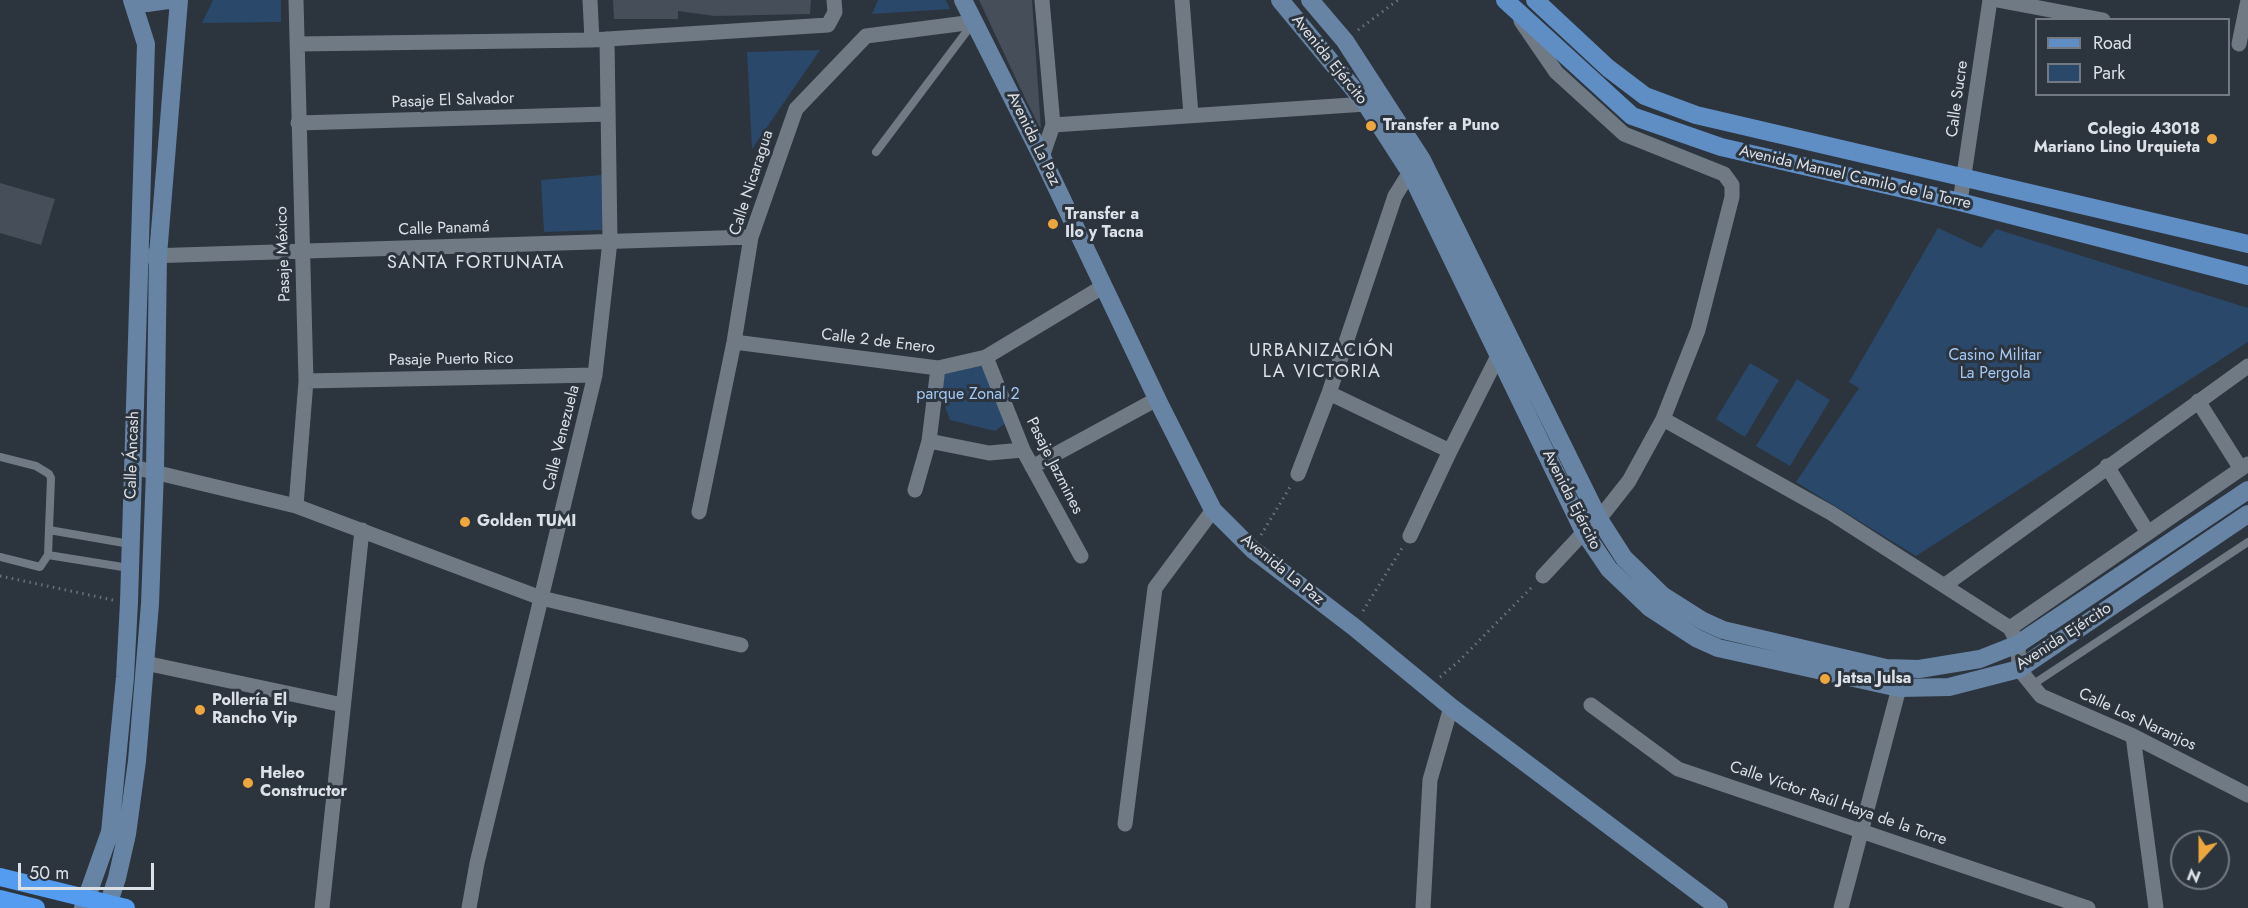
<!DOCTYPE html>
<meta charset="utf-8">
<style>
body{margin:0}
#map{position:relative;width:2248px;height:908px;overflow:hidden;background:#2c343e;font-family:Jost,sans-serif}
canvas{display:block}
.legend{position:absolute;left:2035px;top:18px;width:195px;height:78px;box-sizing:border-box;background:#2c343e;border:2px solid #727982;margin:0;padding:8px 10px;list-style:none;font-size:18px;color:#dce1e7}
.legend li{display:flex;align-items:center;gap:12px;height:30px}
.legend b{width:30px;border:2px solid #727982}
.north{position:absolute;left:2170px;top:830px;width:60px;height:60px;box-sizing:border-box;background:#2c343e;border:2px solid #727982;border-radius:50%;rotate:201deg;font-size:16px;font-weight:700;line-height:24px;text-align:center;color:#dce1e7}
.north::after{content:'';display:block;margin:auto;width:21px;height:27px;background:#eea73d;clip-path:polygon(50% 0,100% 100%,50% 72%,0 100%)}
.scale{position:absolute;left:18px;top:863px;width:136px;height:27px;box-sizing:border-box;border:3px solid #dce1e7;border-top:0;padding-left:8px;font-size:18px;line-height:21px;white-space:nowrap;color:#dce1e7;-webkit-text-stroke:4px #2c343e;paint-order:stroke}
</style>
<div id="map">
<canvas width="2248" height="908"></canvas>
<ul class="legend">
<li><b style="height:8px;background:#5f8ec5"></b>Road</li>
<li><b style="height:16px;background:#2a486a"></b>Park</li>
</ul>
<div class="north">N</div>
<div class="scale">50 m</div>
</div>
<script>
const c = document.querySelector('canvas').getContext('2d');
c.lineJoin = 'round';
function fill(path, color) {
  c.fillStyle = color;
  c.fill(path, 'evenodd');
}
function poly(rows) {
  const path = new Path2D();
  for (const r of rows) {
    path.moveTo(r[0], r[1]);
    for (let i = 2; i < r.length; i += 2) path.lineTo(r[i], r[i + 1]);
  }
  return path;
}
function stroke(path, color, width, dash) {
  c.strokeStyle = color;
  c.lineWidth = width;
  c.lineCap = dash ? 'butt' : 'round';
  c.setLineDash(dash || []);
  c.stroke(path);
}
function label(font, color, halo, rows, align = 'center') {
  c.font = font + ' Jost,sans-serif';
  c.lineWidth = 6;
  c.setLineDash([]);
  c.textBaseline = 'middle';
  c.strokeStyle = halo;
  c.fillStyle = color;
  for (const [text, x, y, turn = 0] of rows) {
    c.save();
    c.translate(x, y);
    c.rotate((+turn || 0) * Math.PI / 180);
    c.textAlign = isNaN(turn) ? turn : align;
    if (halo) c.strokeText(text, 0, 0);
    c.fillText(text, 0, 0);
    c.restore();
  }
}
const green = poly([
 [213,0,281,0,281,22,202,23],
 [878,0,946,0,950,9,872,14],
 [820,50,752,149,747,52],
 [602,175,602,230,544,232,541,180],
 [1938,228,1981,248,1996,229,2248,308,2248,342,1916,556,1796,482,1859,388,1849,382],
 [977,361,987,374,1011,419,995,431,950,420,941,396,946,368],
 [1750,363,1779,380,1745,437,1716,419],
 [1797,379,1830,400,1790,466,1756,446]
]);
const building = poly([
 [613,0,811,0,810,14,715,16,678,11,678,19,614,19],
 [979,0,1032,0,1041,130,1024,96],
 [0,183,55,199,41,245,0,233]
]);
const path = poly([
 [1358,30,1398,0],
 [1261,535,1290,487],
 [0,576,113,600],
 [1363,611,1402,548],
 [1440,677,1458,662,1532,587]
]);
const lane = poly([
 [876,152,973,23],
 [0,457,36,466,49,474,51,478,48,555,40,567,0,557],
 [49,530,130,544],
 [48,555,129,568],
 [2032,685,2248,542]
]);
const street = poly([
 [296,0,306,381,296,506],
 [590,0,592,40],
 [1042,0,1053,125,1042,157],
 [1182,0,1191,115],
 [1997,0,2103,20],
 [1521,21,1556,72,1624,134,1724,174,1732,185,1732,197,1698,330,1663,419,1629,481,1599,519,1584,532,1543,576],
 [297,44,592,40,828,25,835,12,834,0],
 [2239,44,2248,0],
 [298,123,608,114],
 [1053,125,1366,104],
 [1960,202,1990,0],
 [148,256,751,237],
 [734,342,938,368,986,357,1104,286],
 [986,357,1023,450,1081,556],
 [306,381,595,375],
 [1329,393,1450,451],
 [2198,401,2241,469],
 [1663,419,1831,513,2010,628,2018,644,2019,669,2041,696,2133,736,2248,795],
 [929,441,989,453,1023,450],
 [2107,466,2148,533],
 [133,467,296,506,541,598,741,645],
 [1032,467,1157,399],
 [1298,474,1329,393,1395,196,1410,172,1417,165],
 [915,490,929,441,938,368],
 [699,512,734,342,751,237,796,109,866,36,974,22],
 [1410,536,1450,451,1499,354,1505,349],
 [1945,585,2248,366],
 [2010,628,2248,464],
 [145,663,343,705],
 [1591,705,1678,769,2088,908],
 [2133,736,2156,908],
 [1125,824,1155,588,1213,510],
 [322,908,362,530],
 [469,908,477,863,595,375,610,241,607,39],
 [1423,908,1430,780,1451,707],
 [1841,908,1899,688]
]);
const secondary = poly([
 [134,0,147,3,168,0],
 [963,0,1042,157,1161,407,1213,510,1252,549,1354,627,1451,707,1719,908],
 [1280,0,1366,104,1410,172,1584,532,1609,569,1650,608,1696,638,1718,648,1899,688,1949,687,2019,669,2248,514],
 [1310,0,1345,41,1422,160,1599,519,1624,558,1662,595,1703,621,1723,630,1886,668,1919,669,1980,659,2018,644,2248,490],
 [83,908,110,832,125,677,129,602,146,44,132,0],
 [107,908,117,878,127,834,137,761,150,604,155,471,158,255,179,0]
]);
const primary = poly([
 [1505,0,1632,116,1721,147,1960,202,2248,276],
 [1535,0,1608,68,1645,96,1696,115,2248,244]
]);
const highway = poly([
 [0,877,126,908],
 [0,899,36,908]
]);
const markers = [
 [1371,126,6,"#eea73d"],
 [2212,139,6,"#eea73d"],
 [1053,224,6,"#eea73d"],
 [465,522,6,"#eea73d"],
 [1825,679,6,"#eea73d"],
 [200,710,6,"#eea73d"],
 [248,783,6,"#eea73d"]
];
const streetNames = [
 ["Avenida Ejército",1329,60,51],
 ["Calle Sucre",1958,99,-82],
 ["Pasaje El Salvador",453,101,-2],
 ["Avenida La Paz",1033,139,64],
 ["Avenida Manuel Camilo de la Torre",1855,178,13],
 ["Calle Nicaragua",752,183,-72],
 ["Calle Panamá",444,229,-2],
 ["Pasaje México",284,254,-92],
 ["Calle 2 de Enero",878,342,7],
 ["Pasaje Puerto Rico",451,360,-1],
 ["Calle Venezuela",562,438,-76],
 ["Calle Áncash",133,455,-88],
 ["Pasaje Jazmines",1054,466,63],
 ["Avenida Ejército",1571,500,63],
 ["Avenida La Paz",1282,570,39],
 ["Avenida Ejército",2064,637,-33],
 ["Calle Los Naranjos",2137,720,25],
 ["Calle Víctor Raúl Haya de la Torre",1838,804,19]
];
const poiNames = [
 ["Transfer a Puno",1383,126],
 ["Colegio 43018",2200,130,"right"],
 ["Mariano Lino Urquieta",2200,148,"right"],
 ["Transfer a",1065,215],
 ["Ilo y Tacna",1065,233],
 ["Golden TUMI",477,522],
 ["Jatsa Julsa",1837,679],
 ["Pollería El",212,701],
 ["Rancho Vip",212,719],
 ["Heleo",260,774],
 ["Constructor",260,792]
];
const parkNames = [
 ["Casino Militar",1995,356],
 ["La Pergola",1995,374],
 ["parque Zonal 2",968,395]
];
const neighbourhoodNames = [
 ["SANTA FORTUNATA",476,264],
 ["URBANIZACIÓN",1322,352],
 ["LA VICTORIA",1322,373]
];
fill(green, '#2a486a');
fill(building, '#454e59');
stroke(path, '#6b727a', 3, [1.5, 4.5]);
stroke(lane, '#707a85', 8);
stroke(street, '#707a85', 15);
stroke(secondary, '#6784a5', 18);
stroke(primary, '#5f8ec5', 18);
stroke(highway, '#539cef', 18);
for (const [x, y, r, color] of markers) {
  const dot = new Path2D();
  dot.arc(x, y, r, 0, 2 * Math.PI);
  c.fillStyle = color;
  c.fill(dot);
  stroke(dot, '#2c343e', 2);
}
label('16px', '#dce1e7', '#2c343e', streetNames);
label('bold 16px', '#dce1e7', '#2c343e', poiNames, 'left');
label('16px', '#a4c8f3', '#2c343e', parkNames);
c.letterSpacing = '1.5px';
label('18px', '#dce1e7', '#2c343e', neighbourhoodNames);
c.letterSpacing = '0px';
</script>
